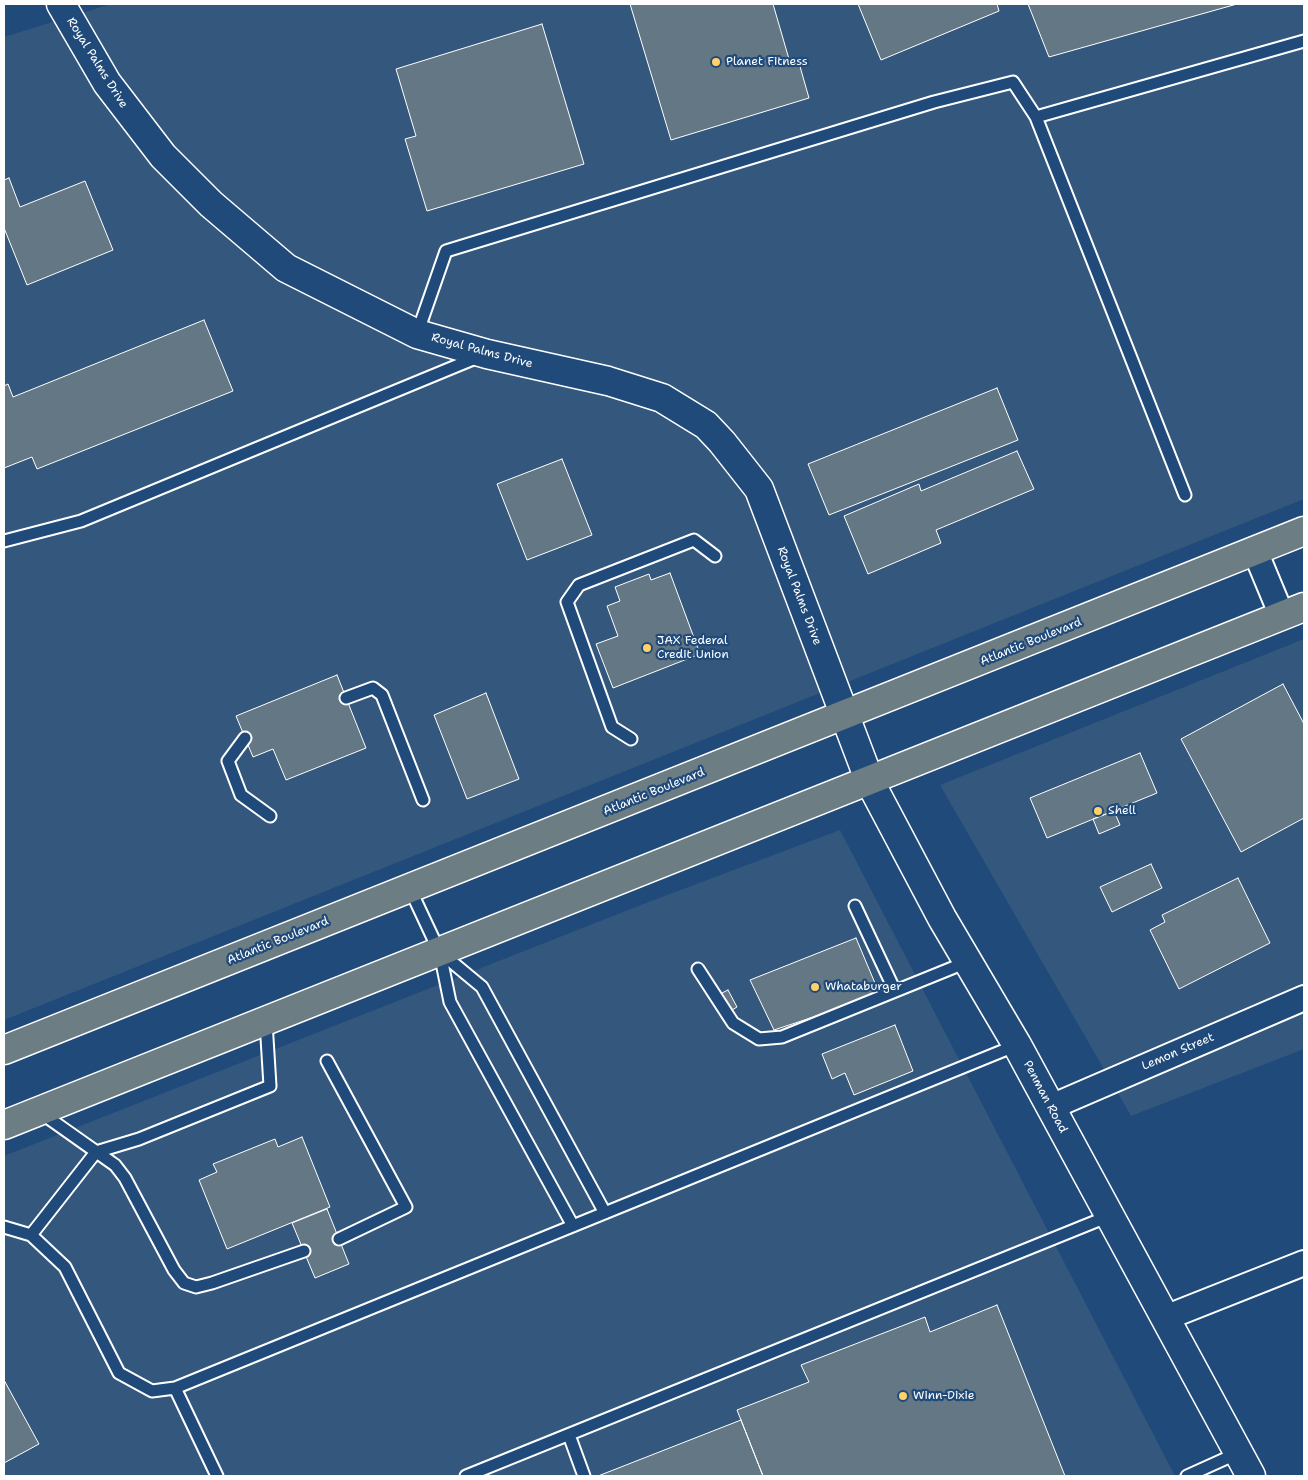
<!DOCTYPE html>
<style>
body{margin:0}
#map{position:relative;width:1308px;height:1480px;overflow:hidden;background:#1f4a7a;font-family:"Shantell Sans",sans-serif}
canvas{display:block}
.frame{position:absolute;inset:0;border:5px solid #fff;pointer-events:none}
</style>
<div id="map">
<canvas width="1308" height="1480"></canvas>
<div class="frame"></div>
</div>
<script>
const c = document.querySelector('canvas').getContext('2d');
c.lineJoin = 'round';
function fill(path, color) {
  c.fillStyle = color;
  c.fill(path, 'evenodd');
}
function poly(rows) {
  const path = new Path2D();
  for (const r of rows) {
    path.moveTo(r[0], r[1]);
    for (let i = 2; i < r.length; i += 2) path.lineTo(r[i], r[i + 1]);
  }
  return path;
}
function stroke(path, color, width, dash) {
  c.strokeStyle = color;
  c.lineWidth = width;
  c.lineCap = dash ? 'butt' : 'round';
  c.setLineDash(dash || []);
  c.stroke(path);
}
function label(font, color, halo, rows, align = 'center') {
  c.font = font + ' "Shantell Sans",sans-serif';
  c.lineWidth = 4.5;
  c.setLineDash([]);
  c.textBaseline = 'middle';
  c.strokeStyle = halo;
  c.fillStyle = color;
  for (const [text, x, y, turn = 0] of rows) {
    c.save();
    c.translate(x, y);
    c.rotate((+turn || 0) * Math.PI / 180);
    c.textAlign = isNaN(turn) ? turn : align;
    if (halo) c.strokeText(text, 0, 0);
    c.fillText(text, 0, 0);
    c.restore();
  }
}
const built = poly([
 [111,4,1304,4,1304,499,4,1020,4,37],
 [1304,639,1304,1049,1131,1116,940,785],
 [840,830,1175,1476,4,1476,4,1156,646,903]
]);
const building = poly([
 [630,4,773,4,791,66,799,63,809,98,671,140,630,4],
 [858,4,997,4,999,11,881,60,858,4],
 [1028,4,1237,4,1049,57,1028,4],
 [542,24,584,164,427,211,405,139,416,136,396,69,542,24],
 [9,178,20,207,85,181,113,250,27,285,4,228,4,180,9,178],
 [204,320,233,391,37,469,32,457,4,468,4,386,8,384,13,397,204,320],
 [997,388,1018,440,829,515,808,464,997,388],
 [1017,451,1034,489,936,530,941,543,868,574,844,516,919,484,921,491,1017,451],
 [562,459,592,535,527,560,497,484,562,459],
 [670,573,700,654,613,688,596,644,618,636,607,606,620,601,615,587,649,574,651,580,670,573],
 [337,675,366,748,286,780,273,749,253,757,236,716,337,675],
 [1283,684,1304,724,1304,818,1241,852,1181,739,1283,684],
 [486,693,519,779,467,799,434,715,486,693],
 [1140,753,1157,793,1047,838,1030,798,1140,753],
 [1114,811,1120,825,1099,834,1093,819,1114,811],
 [1151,864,1162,888,1112,912,1100,887,1151,864],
 [1238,878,1270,943,1179,989,1150,930,1165,922,1162,915,1238,878],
 [856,938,880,995,774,1030,750,980,856,938],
 [728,990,737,1007,727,1013,718,995,728,990],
 [895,1025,913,1071,854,1095,845,1073,832,1079,822,1054,895,1025],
 [302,1137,330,1207,227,1249,199,1180,217,1172,213,1164,275,1139,278,1147,302,1137],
 [327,1209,349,1264,315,1278,292,1223,327,1209],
 [997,1305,1065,1476,763,1476,737,1410,809,1382,801,1365,925,1317,930,1332,997,1305],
 [4,1380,39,1444,4,1463,4,1380],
 [741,1420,763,1476,598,1476,741,1420]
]);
const service = poly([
 [1036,117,1185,495],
 [417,334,446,251,934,102,1013,82,1036,117,1304,41],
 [4,541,81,521,478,357],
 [346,698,373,688,382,695,423,800],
 [245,738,228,761,241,795,270,816],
 [631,739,612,727,567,602,579,585,694,540,715,556],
 [410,889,440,953,450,1002,573,1226],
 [855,906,895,991],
 [441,953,482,987,605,1213],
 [698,969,733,1023,759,1039,782,1037,967,962],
 [327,1061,406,1207,339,1239],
 [40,1112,115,1165,125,1178,174,1270,184,1283,196,1287,212,1283,304,1251],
 [4,1227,31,1235,65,1267,119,1373,152,1391,175,1388,1017,1045],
 [31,1235,96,1152,139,1139,270,1086,266,1022],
 [175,1388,217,1476],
 [569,1435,584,1476],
 [466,1476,1109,1216],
 [1187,1476,1238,1453]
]);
const minor = poly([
 [1255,551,1282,616],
 [1051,1107,1304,998],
 [1165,1318,1304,1263]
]);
const tertiary = poly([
 [61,4,107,83,163,156,211,204,286,268,417,334,487,354,608,381,662,398,706,425,722,442,759,489,870,782,942,918,1017,1045,1251,1476]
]);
const trunk = poly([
 [4,1050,1304,531],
 [4,1125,1304,607]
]);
const markers = [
 [716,62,5,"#ffd166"],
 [647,648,5,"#ffd166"],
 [1098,811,5,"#ffd166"],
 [815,987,5,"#ffd166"],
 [903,1396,5,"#ffd166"]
];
const poiNames = [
 ["Planet Fitness",726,62],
 ["JAX Federal",657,641],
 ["Credit Union",657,655],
 ["Shell",1108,811],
 ["Whataburger",825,987],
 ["Winn-Dixie",913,1396]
];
const streetNames = [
 ["Royal Palms Drive",97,63,58],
 ["Royal Palms Drive",482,351,15],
 ["Royal Palms Drive",799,596,69],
 ["Atlantic Boulevard",1031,642,-22],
 ["Atlantic Boulevard",654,792,-22],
 ["Atlantic Boulevard",278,941,-22],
 ["Lemon Street",1178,1052,-23],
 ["Penman Road",1045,1097,62]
];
fill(built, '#34587d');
fill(building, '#647785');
stroke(building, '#fff', 1);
stroke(service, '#fff', 15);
stroke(minor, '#fff', 28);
stroke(tertiary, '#fff', 31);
stroke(trunk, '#fff', 31);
stroke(service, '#1f4a7a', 11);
stroke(minor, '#1f4a7a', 24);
stroke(tertiary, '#1f4a7a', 28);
stroke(trunk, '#6d7d84', 28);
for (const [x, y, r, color] of markers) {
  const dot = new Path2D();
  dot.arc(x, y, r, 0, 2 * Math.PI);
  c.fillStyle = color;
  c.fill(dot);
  stroke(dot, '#1f4a7a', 2);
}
label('12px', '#fff', '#1f4a7a', poiNames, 'left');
label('12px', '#fff', '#1f4a7a', streetNames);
</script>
